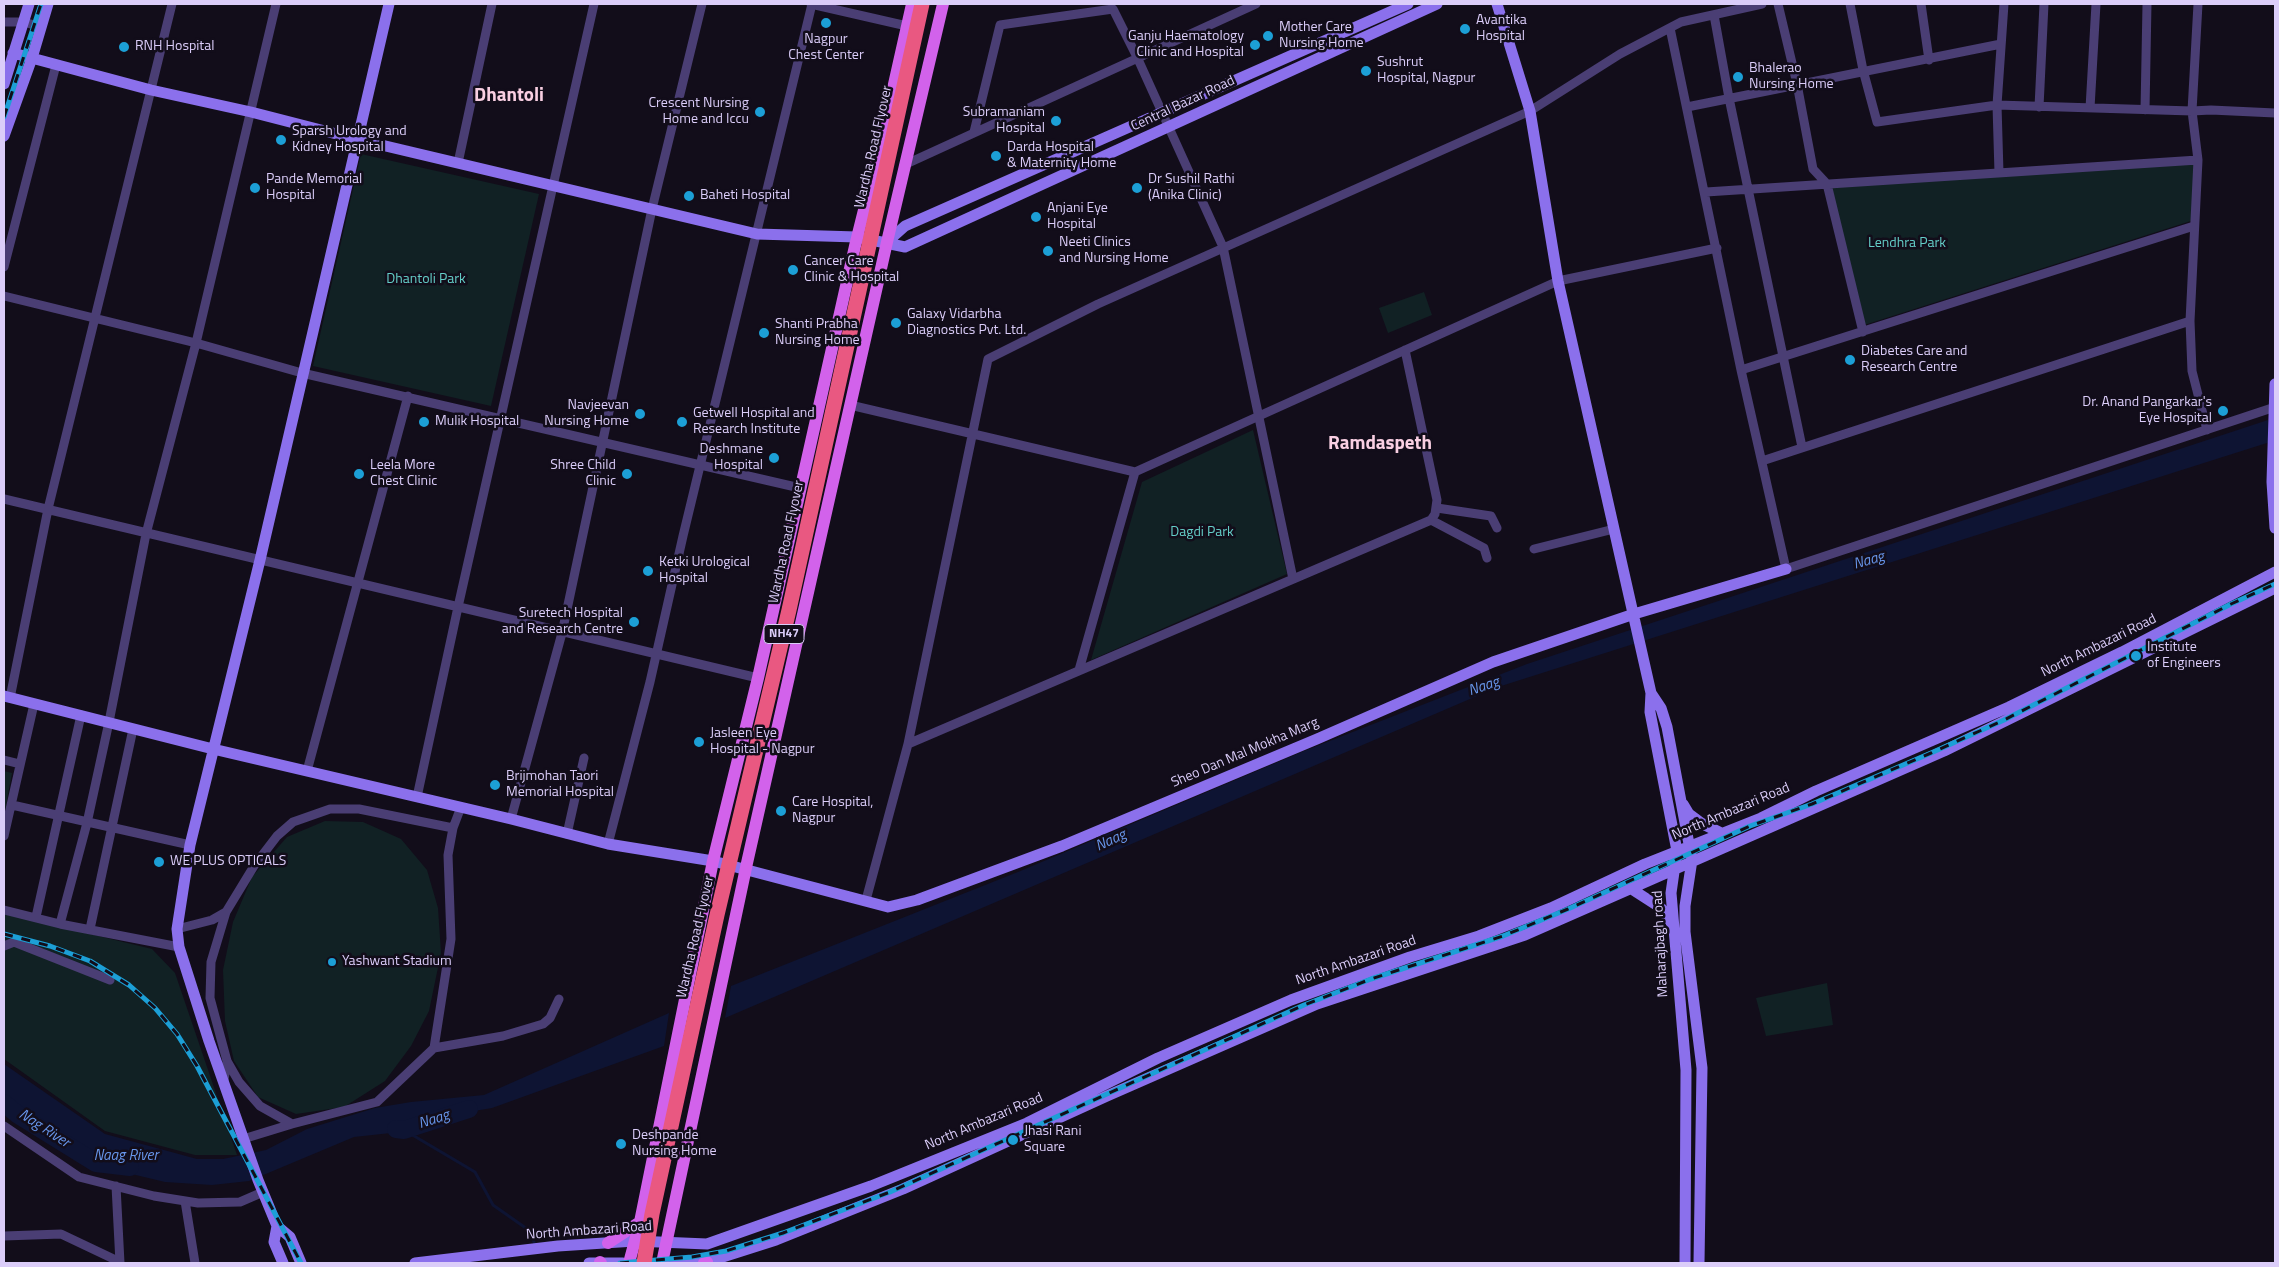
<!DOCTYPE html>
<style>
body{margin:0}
#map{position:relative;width:2279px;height:1267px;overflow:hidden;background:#120d1a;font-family:"Titillium Web",sans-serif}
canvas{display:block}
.frame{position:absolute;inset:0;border:5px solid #dbcdf9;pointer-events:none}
</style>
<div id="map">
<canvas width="2279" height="1267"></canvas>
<div class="frame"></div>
</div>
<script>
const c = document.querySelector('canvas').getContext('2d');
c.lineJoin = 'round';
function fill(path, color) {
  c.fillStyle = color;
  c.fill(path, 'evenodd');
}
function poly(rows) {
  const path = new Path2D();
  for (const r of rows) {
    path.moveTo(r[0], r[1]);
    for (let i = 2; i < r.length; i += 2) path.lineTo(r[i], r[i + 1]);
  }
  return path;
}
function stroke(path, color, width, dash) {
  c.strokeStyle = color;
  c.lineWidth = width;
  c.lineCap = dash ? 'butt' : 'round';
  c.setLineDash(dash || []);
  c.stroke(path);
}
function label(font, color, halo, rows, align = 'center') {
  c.font = font + ' "Titillium Web",sans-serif';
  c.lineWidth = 5;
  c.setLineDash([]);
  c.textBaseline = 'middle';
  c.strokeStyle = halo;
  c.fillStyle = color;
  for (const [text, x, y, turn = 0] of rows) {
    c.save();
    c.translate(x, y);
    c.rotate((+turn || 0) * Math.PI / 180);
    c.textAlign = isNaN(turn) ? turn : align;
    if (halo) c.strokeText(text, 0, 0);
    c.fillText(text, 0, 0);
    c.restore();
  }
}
const green = poly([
 [361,154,539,194,491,406,313,366],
 [2198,160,2194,220,1861,326,1827,184],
 [1424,292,1432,315,1388,333,1379,308],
 [1253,430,1287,574,1091,660,1142,482],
 [4,771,12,773,4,816],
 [325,821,363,822,401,839,427,870,438,908,441,953,429,1011,411,1046,385,1081,344,1107,296,1114,258,1097,234,1061,225,1021,223,970,233,922,252,877,287,837],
 [4,913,152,949,175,973,237,1155,195,1155,105,1131,4,1059],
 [1827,983,1833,1025,1766,1036,1756,998]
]);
const water = poly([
 [2268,420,2270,442,1498,687,725,1018,731,986,1018,872,1304,751,1527,664],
 [669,1013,664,1046,492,1108,439,1117,400,1132,354,1137,249,1181,212,1185,165,1182,115,1170,4,1102,4,1064,105,1134,197,1159,223,1159,266,1150,307,1129,375,1108,411,1102,484,1095]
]);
const stream = poly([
 [404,1130,475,1172,493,1205,530,1231,535,1245]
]);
const river = poly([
 [4,1103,17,1114,96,1163,130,1167],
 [396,1129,404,1130,469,1109]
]);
const street = poly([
 [811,4,907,26],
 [1778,4,1797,84,1813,169,1827,184,1863,332],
 [1850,4,1863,70,1877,122,1997,105,2192,111,2211,110,2275,113],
 [1921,4,1929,60],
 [2198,4,2192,111,2198,160,2190,321,2192,371,2207,430],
 [1714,15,1729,98,1802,447],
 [4,22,24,22,41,27],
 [1670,28,1741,370,1786,569,2275,407],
 [1687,107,2001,44],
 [2039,107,2044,4],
 [2090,108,2096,4],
 [2145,110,2147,4],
 [974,132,1000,25,1113,9,1137,57,1223,247,1293,579],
 [458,163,492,4],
 [904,165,1256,4],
 [1999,173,1997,105,2004,4],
 [1706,192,2198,160],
 [4,267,56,65],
 [4,296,196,343,302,373,800,488],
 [1741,370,2194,226],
 [850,405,1135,472],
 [1762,461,2190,321],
 [4,499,758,678],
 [1437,508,1491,516,1497,528],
 [1431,520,1484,548,1487,558],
 [1534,549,1614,529],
 [1079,670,1135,472,1558,281,1717,248],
 [10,698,48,509,172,4],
 [908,744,1431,520,1435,514,1437,500,1405,350],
 [4,760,20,764],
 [307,771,408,396],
 [417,797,458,607,594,4],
 [12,805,190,845],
 [511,819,562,633,652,209,702,4],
 [567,834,584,758],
 [4,836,34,704],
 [608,844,650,682,683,536,812,4],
 [866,900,908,744,988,359,1098,304,1530,111,1620,54,1681,22,1762,4],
 [4,910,60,924,179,947],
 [226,912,211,962,210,998,227,1061],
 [36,917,81,715],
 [60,924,87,823,109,722,146,534,196,343,276,4],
 [90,929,133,729],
 [177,929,212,920,226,912,254,866,277,836,293,822,330,809,359,809,453,828],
 [4,946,14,942,110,980],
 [434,1048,503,1036,543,1024,550,1018,559,999],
 [224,1080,227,1061,239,1082,260,1106,292,1124],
 [4,1126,79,1177,154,1196,198,1203,240,1202,263,1192],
 [243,1139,292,1124,377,1102,434,1048,451,939,448,855,453,828,461,807],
 [116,1186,120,1263],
 [185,1201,195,1263],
 [4,1236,61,1234,120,1262]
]);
const secondary = poly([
 [1497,4,1530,111,1558,281,1651,693,1650,712,1677,851,1671,893,1686,1070,1685,1263],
 [13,53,151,90,251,112,356,139,757,234,857,237,905,247,1437,4],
 [4,84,29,4],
 [4,136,32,58,48,4],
 [887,242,905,226,1408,4],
 [2275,384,2272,482,2275,528],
 [1651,693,1661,708,1667,727,1692,860,1685,906,1685,932,1702,1068,1699,1263],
 [4,696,213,749,511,819,608,844,713,861,888,907,917,900,1062,846,1317,739,1493,662,1634,614,1786,569],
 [1683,804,1689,814,1701,823,1721,833],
 [1630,888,1661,908,1673,925],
 [277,1226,274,1242,283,1263],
 [301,1263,290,1237,277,1226,258,1180,209,1041,179,947,177,929,190,845,260,560,389,4],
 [415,1263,558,1246,635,1241,707,1244,871,1186,1027,1123,1158,1058,1291,1000,1410,957,1479,936,1551,908,1645,864,1761,818,1816,791,2009,707,2122,652,2275,572],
 [589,1263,623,1263],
 [665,1263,707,1262,776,1240,903,1189,1107,1096,1317,1004,1525,935,1944,751,2275,588]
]);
const primary = poly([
 [608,1243,640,1222],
 [600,1262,601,1263],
 [629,1263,640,1222,713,861,758,678,855,246,881,142,912,4],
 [662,1263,747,863,887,242,943,4],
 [704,1263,707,1262]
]);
const rail = poly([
 [4,117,41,4],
 [4,934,50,946,90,961,129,985,155,1008,177,1034,197,1066,301,1263],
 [620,1263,692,1257,726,1251,783,1233,890,1192,1304,1005,1371,979,1503,936,1568,909,1750,826,1812,804,1931,753,2004,720,2231,604,2275,584]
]);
const highwayBridge = poly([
 [644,1263,652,1214,717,915,789,610,922,4]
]);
const markers = [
 [826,23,6,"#1c9fd6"],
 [1465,29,6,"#1c9fd6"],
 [1268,36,6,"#1c9fd6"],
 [1255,45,6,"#1c9fd6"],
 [124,47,6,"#1c9fd6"],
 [1366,71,6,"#1c9fd6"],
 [1738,77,6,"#1c9fd6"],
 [760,112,6,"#1c9fd6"],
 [1056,121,6,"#1c9fd6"],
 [281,140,6,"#1c9fd6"],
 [996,156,6,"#1c9fd6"],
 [255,188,6,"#1c9fd6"],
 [1137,188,6,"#1c9fd6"],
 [689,196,6,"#1c9fd6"],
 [1036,217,6,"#1c9fd6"],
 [1048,251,6,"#1c9fd6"],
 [793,270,6,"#1c9fd6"],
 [896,323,6,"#1c9fd6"],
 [764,333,6,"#1c9fd6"],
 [1850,360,6,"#1c9fd6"],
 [2223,411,6,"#1c9fd6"],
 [640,414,6,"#1c9fd6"],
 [424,422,6,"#1c9fd6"],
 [682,422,6,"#1c9fd6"],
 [774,458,6,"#1c9fd6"],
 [359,474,6,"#1c9fd6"],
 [627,474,6,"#1c9fd6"],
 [648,571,6,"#1c9fd6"],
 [634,622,6,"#1c9fd6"],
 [2136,656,6,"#1c9fd6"],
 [699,742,6,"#1c9fd6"],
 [495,785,6,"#1c9fd6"],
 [781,811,6,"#1c9fd6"],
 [159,862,6,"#1c9fd6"],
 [332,962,5,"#1c9fd6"],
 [1013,1140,6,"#1c9fd6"],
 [621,1144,6,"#1c9fd6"]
];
const shields = [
 [784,634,40]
];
const shieldNames = [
 ["NH47",784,634]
];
const poiNames = [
 ["Avantika",1476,21],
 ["Hospital",1476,37],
 ["Mother Care",1279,28],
 ["Nursing Home",1279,44],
 ["Ganju Haematology",1244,37,"right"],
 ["Clinic and Hospital",1244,53,"right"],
 ["Nagpur",826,40,"center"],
 ["Chest Center",826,56,"center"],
 ["RNH Hospital",135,47],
 ["Sushrut",1377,63],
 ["Hospital, Nagpur",1377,79],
 ["Bhalerao",1749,69],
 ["Nursing Home",1749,85],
 ["Crescent Nursing",749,104,"right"],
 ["Home and Iccu",749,120,"right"],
 ["Subramaniam",1045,113,"right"],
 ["Hospital",1045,129,"right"],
 ["Sparsh Urology and",292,132],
 ["Kidney Hospital",292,148],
 ["Darda Hospital",1007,148],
 ["& Maternity Home",1007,164],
 ["Pande Memorial",266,180],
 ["Hospital",266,196],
 ["Dr Sushil Rathi",1148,180],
 ["(Anika Clinic)",1148,196],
 ["Baheti Hospital",700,196],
 ["Anjani Eye",1047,209],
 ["Hospital",1047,225],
 ["Neeti Clinics",1059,243],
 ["and Nursing Home",1059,259],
 ["Cancer Care",804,262],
 ["Clinic & Hospital",804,278],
 ["Galaxy Vidarbha",907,315],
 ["Diagnostics Pvt. Ltd.",907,331],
 ["Shanti Prabha",775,325],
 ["Nursing Home",775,341],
 ["Diabetes Care and",1861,352],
 ["Research Centre",1861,368],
 ["Dr. Anand Pangarkar's",2212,403,"right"],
 ["Eye Hospital",2212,419,"right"],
 ["Navjeevan",629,406,"right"],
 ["Nursing Home",629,422,"right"],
 ["Getwell Hospital and",693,414],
 ["Research Institute",693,430],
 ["Mulik Hospital",435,422],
 ["Deshmane",763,450,"right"],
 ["Hospital",763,466,"right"],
 ["Leela More",370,466],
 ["Chest Clinic",370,482],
 ["Shree Child",616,466,"right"],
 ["Clinic",616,482,"right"],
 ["Ketki Urological",659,563],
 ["Hospital",659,579],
 ["Suretech Hospital",623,614,"right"],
 ["and Research Centre",623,630,"right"],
 ["Institute",2147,648],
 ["of Engineers",2147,664],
 ["Jasleen Eye",710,734],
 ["Hospital - Nagpur",710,750],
 ["Brijmohan Taori",506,777],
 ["Memorial Hospital",506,793],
 ["Care Hospital,",792,803],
 ["Nagpur",792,819],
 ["WE PLUS OPTICALS",170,862],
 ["Yashwant Stadium",342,962],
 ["Jhasi Rani",1024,1132],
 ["Square",1024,1148],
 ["Deshpande",632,1136],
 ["Nursing Home",632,1152]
];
const streetNames = [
 ["Central Bazar Road",1183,104,-25],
 ["Wardha Road Flyover",874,147,-77],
 ["Wardha Road Flyover",787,542,-78],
 ["North Ambazari Road",2099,646,-26],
 ["Sheo Dan Mal Mokha Marg",1245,753,-23],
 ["North Ambazari Road",1731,812,-23],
 ["Wardha Road Flyover",696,937,-77],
 ["Maharajbagh road",1661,944,-93],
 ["North Ambazari Road",1356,961,-19],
 ["North Ambazari Road",984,1122,-23],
 ["North Ambazari Road",589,1231,-4]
];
const parkNames = [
 ["Lendhra Park",1907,244],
 ["Dhantoli Park",426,280],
 ["Dagdi Park",1202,533]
];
const waterNames = [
 ["Naag",1869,561,-16],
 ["Naag",1484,687,-19],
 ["Naag",1111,841,-25],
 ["Naag",434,1120,-18],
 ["Nag River",44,1129,33],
 ["Naag River",126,1156]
];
const districtNames = [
 ["Dhantoli",509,96],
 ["Ramdaspeth",1380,444]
];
fill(green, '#112124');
fill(water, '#0e1433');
stroke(stream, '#0e1433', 3);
stroke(river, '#0e1433', 18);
stroke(street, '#4a3e74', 9);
stroke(secondary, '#8b70ec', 11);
stroke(primary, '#d262eb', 12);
stroke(rail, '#1c9fd6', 5);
stroke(rail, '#120d1a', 3, [9]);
stroke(highwayBridge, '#e95881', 15);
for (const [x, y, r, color] of markers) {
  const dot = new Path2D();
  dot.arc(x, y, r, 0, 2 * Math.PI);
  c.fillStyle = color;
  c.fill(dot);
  stroke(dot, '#120d1a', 2);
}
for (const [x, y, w] of shields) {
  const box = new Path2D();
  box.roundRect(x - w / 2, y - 9.5, w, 19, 4);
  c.fillStyle = '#120d1a';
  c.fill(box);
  stroke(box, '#dbcdf9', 1);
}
label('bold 12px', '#dbcdf9', null, shieldNames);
label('14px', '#dbcdf9', '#120d1a', poiNames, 'left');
label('14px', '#dbcdf9', '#120d1a', streetNames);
label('14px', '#64cec8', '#120d1a', parkNames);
label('italic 15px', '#6896eb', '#120d1a', waterNames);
label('bold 19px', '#f9cfe2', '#120d1a', districtNames);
</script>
